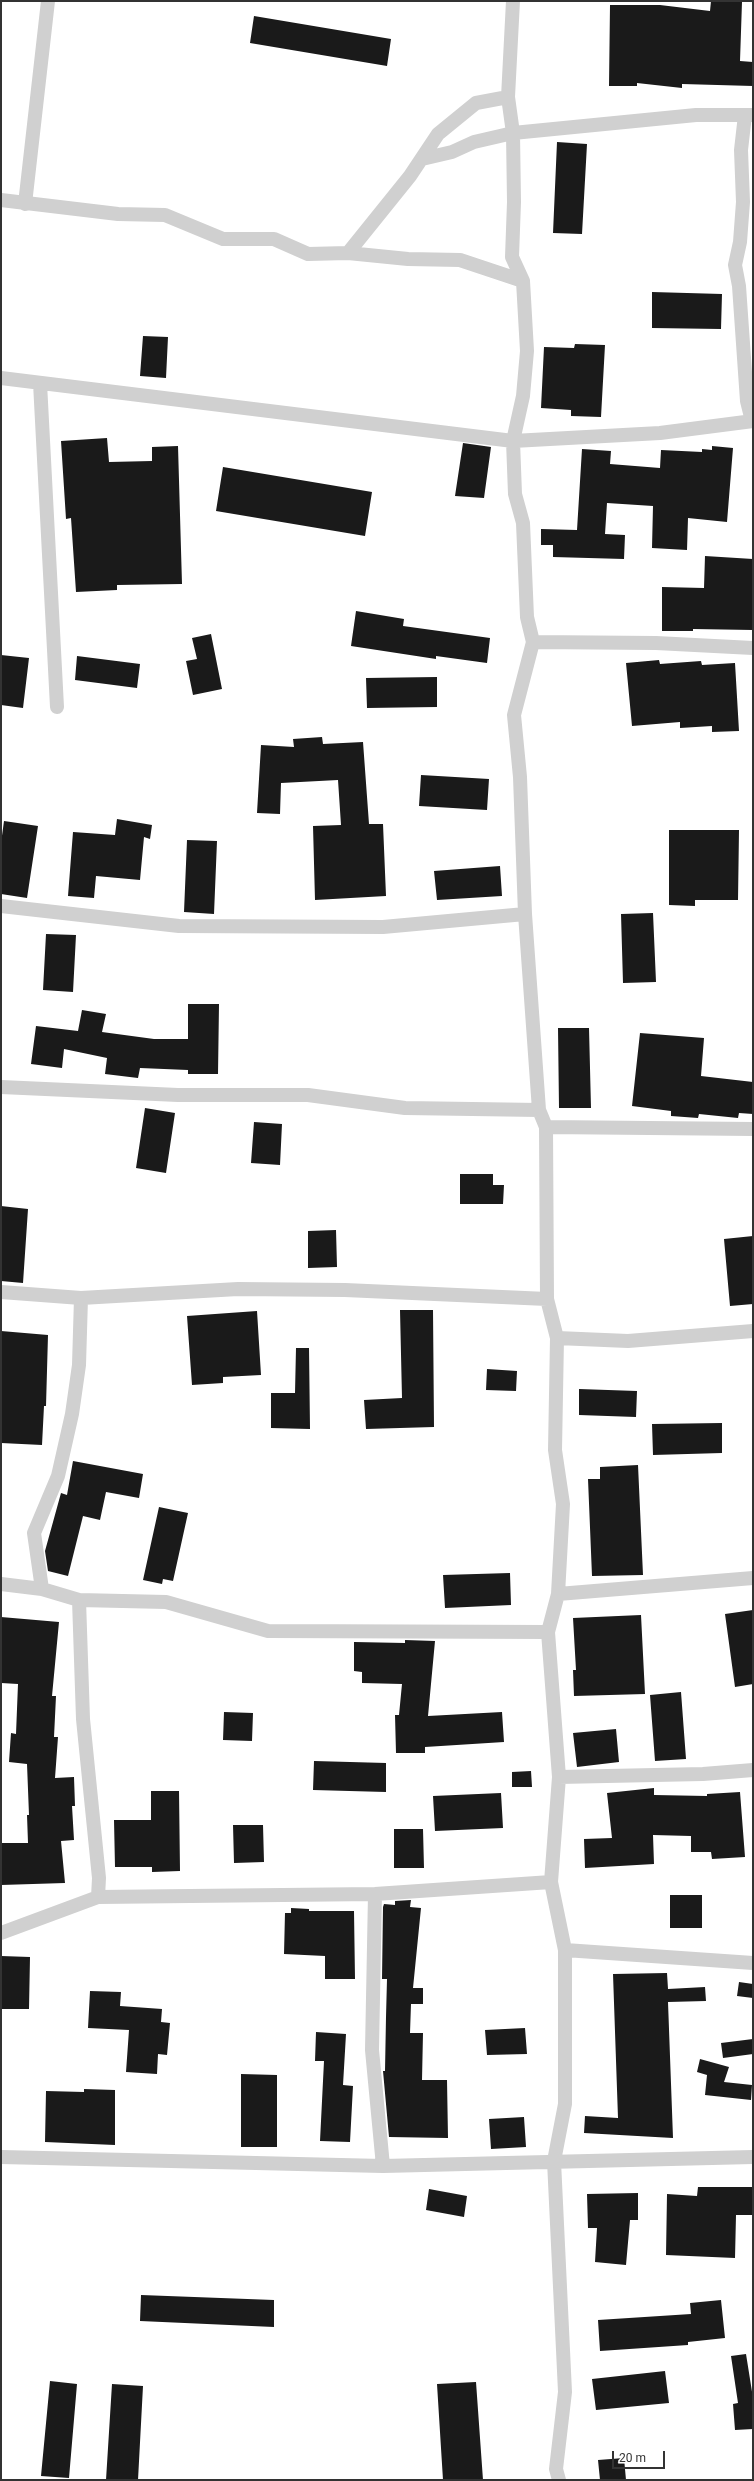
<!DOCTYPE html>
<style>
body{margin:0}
#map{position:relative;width:754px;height:2481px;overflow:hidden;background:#fff;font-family:Roboto,sans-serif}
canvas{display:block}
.frame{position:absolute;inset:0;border:2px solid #333;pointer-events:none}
.scale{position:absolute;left:612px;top:2451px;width:53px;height:18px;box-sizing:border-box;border:2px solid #333;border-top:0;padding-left:5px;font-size:12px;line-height:14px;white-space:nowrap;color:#333;-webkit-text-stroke:3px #fff;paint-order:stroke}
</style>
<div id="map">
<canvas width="754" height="2481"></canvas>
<div class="frame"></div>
<div class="scale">20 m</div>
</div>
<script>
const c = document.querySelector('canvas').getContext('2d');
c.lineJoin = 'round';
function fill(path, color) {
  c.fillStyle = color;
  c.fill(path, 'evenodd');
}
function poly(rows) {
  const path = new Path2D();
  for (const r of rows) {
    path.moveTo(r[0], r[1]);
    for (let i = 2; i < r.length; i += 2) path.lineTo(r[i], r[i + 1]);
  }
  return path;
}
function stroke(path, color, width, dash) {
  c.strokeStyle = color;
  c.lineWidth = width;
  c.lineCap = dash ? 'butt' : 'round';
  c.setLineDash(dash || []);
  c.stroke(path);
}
const building = poly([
 [711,1,742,2,740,61,753,62,753,86,682,84,682,88,637,83,637,86,609,86,610,5,660,5,710,11],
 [254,16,391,39,387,66,250,43],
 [557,142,587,144,582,234,553,233],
 [652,292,722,294,721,329,652,328],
 [143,336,168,337,166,378,140,376],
 [575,344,605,345,601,417,571,416,571,410,541,408,544,347,574,348],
 [107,438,109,462,152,461,152,447,178,446,182,584,117,585,117,590,76,592,71,518,66,519,61,441],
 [463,443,491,447,484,498,455,496],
 [712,446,733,448,727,522,688,518,687,550,652,548,653,506,607,503,605,534,625,535,624,559,553,557,553,545,541,545,541,529,577,530,582,449,611,451,610,464,660,468,661,450,702,452,702,449,712,450],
 [223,467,372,492,365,536,216,511],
 [705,556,753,559,753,630,693,629,693,631,662,631,662,587,704,588],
 [356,611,404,619,403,626,490,638,487,663,436,656,436,659,351,646],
 [211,634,222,689,193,695,186,661,197,659,192,638],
 [1,655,29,658,23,708,1,705],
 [77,656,140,664,137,688,75,680],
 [659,660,660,664,701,661,702,665,735,663,739,731,712,732,712,726,680,728,680,722,632,726,626,663],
 [437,677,437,707,367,708,366,678],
 [322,737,323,744,363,742,369,824,383,824,386,896,315,900,313,826,341,825,338,780,281,783,280,814,257,813,261,745,294,747,293,739],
 [421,775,489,779,487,810,419,806],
 [117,819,152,825,150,839,144,837,140,880,96,876,94,898,68,896,73,832,115,835],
 [4,821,38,826,27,898,1,894,1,843],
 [669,830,739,830,738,900,695,900,695,906,669,905],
 [187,840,217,841,214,914,184,912],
 [500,866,502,896,437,900,434,871],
 [653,913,656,982,623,983,621,914],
 [46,934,76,935,73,992,43,990],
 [188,1004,219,1004,218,1074,188,1074,188,1070,140,1068,138,1078,105,1074,107,1058,64,1049,62,1068,31,1064,36,1026,78,1031,82,1010,106,1014,102,1032,154,1039,188,1039],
 [558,1028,589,1028,591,1108,559,1108],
 [640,1033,704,1038,701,1076,753,1082,753,1114,739,1113,738,1118,699,1114,698,1118,671,1116,671,1111,632,1106],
 [145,1108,175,1113,166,1173,136,1168],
 [254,1122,282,1124,280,1165,251,1163],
 [460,1174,493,1174,493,1185,504,1185,503,1204,460,1204],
 [1,1206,28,1209,23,1283,1,1281],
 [336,1230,337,1267,308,1268,308,1231],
 [753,1236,753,1304,730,1306,724,1239],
 [400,1310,433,1310,434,1427,366,1429,364,1400,402,1398],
 [257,1311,261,1375,223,1377,223,1383,192,1385,187,1316],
 [1,1331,48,1335,46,1406,44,1406,42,1445,1,1443],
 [296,1348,309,1348,310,1429,271,1428,271,1393,295,1393],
 [487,1369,517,1371,516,1391,486,1390],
 [579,1389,637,1391,636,1417,579,1415],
 [722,1423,722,1453,653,1455,652,1424],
 [73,1461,143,1474,139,1498,106,1492,100,1520,83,1516,68,1576,48,1571,45,1551,61,1493,67,1495],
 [638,1465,643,1575,592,1576,588,1479,600,1479,600,1467],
 [159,1507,188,1513,173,1581,163,1579,162,1584,143,1580],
 [510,1573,511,1605,445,1608,443,1575],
 [753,1610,753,1684,735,1687,725,1614],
 [641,1615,645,1694,574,1696,573,1670,576,1670,573,1618],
 [1,1617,59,1622,52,1696,56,1696,54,1737,58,1737,55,1778,74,1777,75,1806,72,1806,74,1840,61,1841,65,1883,1,1885,1,1843,28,1843,27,1815,29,1815,27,1764,9,1762,11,1733,16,1734,18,1684,1,1683],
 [405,1640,435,1641,428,1716,502,1712,504,1742,425,1747,425,1753,396,1753,395,1715,399,1715,402,1684,362,1683,362,1672,354,1671,354,1642,405,1643],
 [681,1692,686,1759,655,1761,650,1695],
 [224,1712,253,1713,252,1741,223,1740],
 [616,1729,619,1762,577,1767,573,1733],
 [314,1761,386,1763,386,1792,313,1790],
 [531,1771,532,1787,512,1787,512,1772],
 [654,1788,654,1795,707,1796,707,1794,740,1792,745,1857,712,1859,711,1852,691,1852,691,1836,653,1835,654,1864,585,1868,584,1839,612,1838,607,1793],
 [151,1791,179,1791,180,1871,152,1872,152,1867,115,1867,114,1820,151,1820],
 [501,1793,503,1828,435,1831,433,1796],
 [233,1825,263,1825,264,1862,234,1863],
 [394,1829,423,1829,424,1868,394,1868],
 [670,1895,702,1895,702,1928,670,1928],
 [411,1900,410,1907,421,1908,413,1988,423,1988,423,2004,411,2004,410,2033,423,2033,422,2080,447,2080,448,2138,389,2137,383,2071,385,2071,386,2017,387,1979,382,1979,383,1907,384,1904,395,1905,395,1901],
 [291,1908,309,1909,309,1911,354,1911,355,1979,325,1979,325,1956,284,1954,285,1913,291,1913],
 [1,1956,30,1957,29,2009,1,2009],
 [667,1973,668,1989,705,1987,706,2001,668,2002,673,2138,584,2133,585,2116,618,2118,613,1974],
 [739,1982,753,1984,753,1998,737,1996],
 [90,1991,121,1992,120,2006,162,2009,161,2022,170,2023,167,2055,158,2054,157,2074,126,2072,129,2030,88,2028],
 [525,2028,527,2054,487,2055,485,2030],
 [316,2032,346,2034,343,2085,353,2086,350,2142,320,2141,324,2061,315,2061],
 [753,2039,753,2054,723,2058,721,2043],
 [700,2059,729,2067,724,2082,752,2085,751,2100,705,2095,707,2075,697,2072],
 [241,2074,277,2075,277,2147,241,2147],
 [84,2089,115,2090,115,2145,45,2142,46,2091,84,2092],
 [524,2117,526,2147,491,2149,489,2119],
 [698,2187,753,2187,753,2215,736,2215,735,2258,666,2255,667,2194,697,2196],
 [429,2189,467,2196,464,2217,426,2210],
 [638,2193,638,2220,630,2220,626,2265,595,2262,597,2228,588,2228,587,2194],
 [141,2295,274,2300,274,2327,140,2321],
 [721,2300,725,2338,688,2342,688,2345,600,2351,598,2320,691,2314,690,2303],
 [746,2354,753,2398,753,2429,735,2430,733,2404,738,2403,731,2356],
 [665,2371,669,2403,596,2410,592,2379],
 [50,2381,77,2384,69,2478,41,2476],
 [476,2382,483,2480,443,2480,437,2384],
 [112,2384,143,2386,138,2480,106,2480],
 [624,2458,626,2480,600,2480,598,2460]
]);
const street = poly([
 [513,1,508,97,513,133,514,202,512,257,523,281,527,351,523,396,513,441,515,494,523,523,527,617,533,642,514,715,520,777,525,914,539,1110,546,1127,547,1299,557,1338,555,1450,563,1504,558,1594,548,1632,559,1777,551,1882,565,1950,565,2104,554,2161,565,2392,556,2469,559,2480],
 [745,115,741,150,743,202,740,242,735,265,739,286,747,401,752,421],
 [422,159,452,152,474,142,513,133,696,115,753,115],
 [1,200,118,214,165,215,223,239,274,239,308,254,348,253,408,259,460,260,523,281],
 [25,204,48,1],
 [348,253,410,176,438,134,476,103,508,97],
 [1,378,513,441,660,433,753,421],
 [40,383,57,707],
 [533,642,656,643,753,648],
 [1,906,179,926,383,927,525,914],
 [1,1087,178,1095,308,1095,405,1108,539,1110],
 [546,1127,753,1129],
 [1,1292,81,1298,238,1289,345,1290,547,1299],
 [557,1338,628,1341,753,1331],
 [1,1584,42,1589,79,1600,166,1602,268,1631,548,1632],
 [42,1589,34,1533,58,1476,72,1414,79,1365,81,1298],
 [558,1594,753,1578],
 [79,1600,83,1719,99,1878,98,1897],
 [559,1777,703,1774,753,1770],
 [375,1894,372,2050,383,2166],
 [1,1933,98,1897,375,1894,551,1882],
 [565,1950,753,1963],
 [1,2157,383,2166,753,2157]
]);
fill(building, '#1a1a1a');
stroke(street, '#d0d0d0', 14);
</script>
